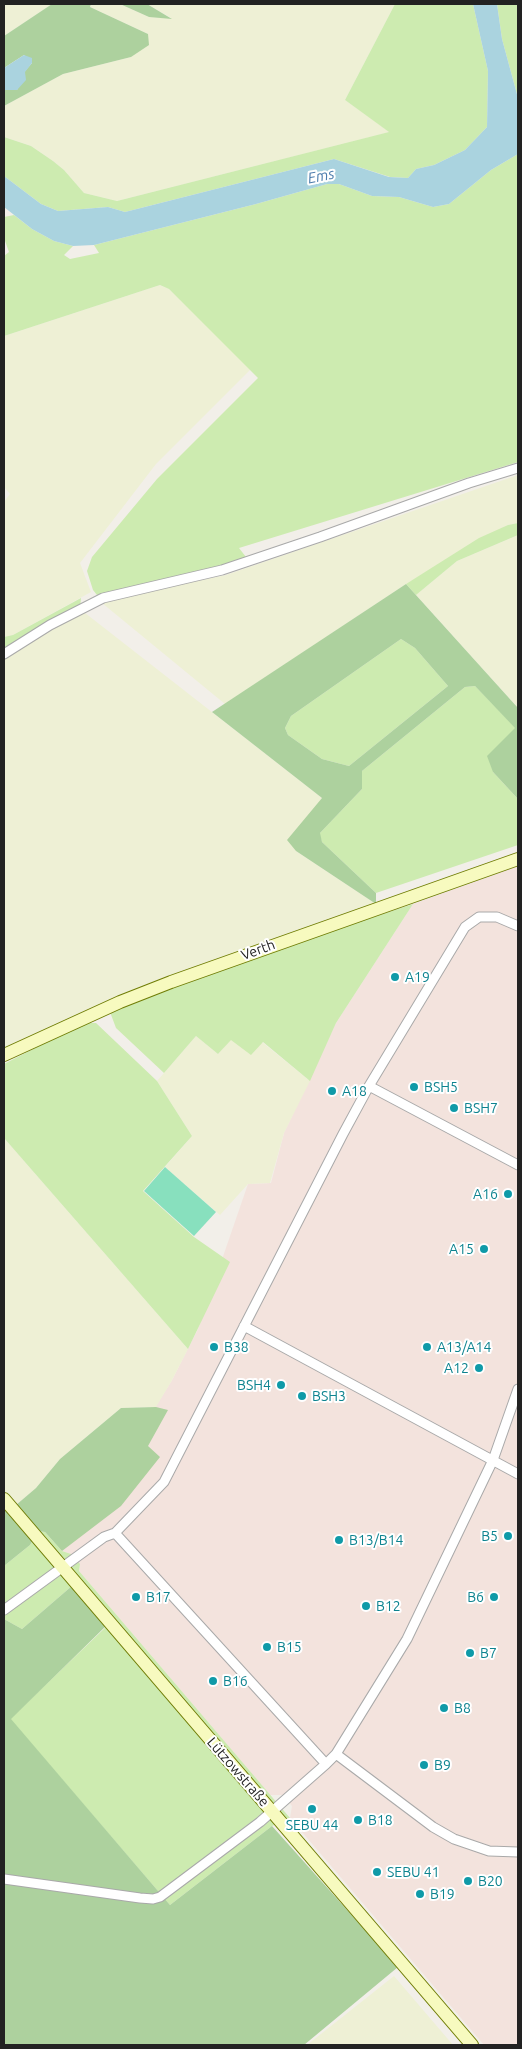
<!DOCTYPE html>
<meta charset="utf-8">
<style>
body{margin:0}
#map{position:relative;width:522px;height:2049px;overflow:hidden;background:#f2efe9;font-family:Ubuntu,sans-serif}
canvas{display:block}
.frame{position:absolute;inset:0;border:5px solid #222;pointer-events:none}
</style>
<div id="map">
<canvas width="522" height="2049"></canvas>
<div class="frame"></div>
</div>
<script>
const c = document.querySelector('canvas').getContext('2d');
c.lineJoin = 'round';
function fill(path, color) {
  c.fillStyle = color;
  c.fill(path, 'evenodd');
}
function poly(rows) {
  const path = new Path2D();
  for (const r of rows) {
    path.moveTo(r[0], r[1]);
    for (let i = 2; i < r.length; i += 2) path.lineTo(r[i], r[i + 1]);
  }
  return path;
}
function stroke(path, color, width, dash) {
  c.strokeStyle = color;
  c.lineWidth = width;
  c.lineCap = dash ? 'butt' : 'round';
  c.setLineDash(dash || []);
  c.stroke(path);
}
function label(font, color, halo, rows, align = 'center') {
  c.font = font + ' Ubuntu,sans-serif';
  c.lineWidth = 4;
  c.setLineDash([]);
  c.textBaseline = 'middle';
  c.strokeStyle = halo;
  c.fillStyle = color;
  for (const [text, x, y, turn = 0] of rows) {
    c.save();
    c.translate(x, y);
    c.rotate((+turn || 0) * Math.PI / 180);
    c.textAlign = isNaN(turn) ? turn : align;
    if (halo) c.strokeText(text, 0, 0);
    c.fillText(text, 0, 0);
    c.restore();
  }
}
const military = poly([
 [518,866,518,2045,484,2045,290,1818,292,1806,283,1795,270,1795,79,1571,80,1564,71,1554,62,1551,171,1382,198,1329,248,1184,271,1183,284,1133,336,1023,413,904]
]);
const farmland = poly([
 [4,4,52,4,4,36],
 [91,4,120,4,149,17,171,18,147,4,395,4,345,100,390,132,117,201,84,193,64,170,53,161,31,146,4,137,4,106,63,74,131,57,148,34,90,7],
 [160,285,169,289,251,369,156,464,80,563,91,592,13,635,4,637,4,502,10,494,4,487,4,336],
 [518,475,518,523,508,525,406,584,225,704,102,603,109,599,226,575],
 [518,535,518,708,416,595,457,561],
 [80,609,322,798,296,851,376,904,200,965,105,1003,4,1051,4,654],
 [196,1036,218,1054,231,1039,262,1042,310,1081,284,1133,270,1183,248,1184,220,1215,165,1167,192,1136,157,1081],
 [4,1138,188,1349,171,1382,156,1407,121,1408,60,1459,36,1488,15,1506,4,1493],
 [394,1976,453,2045,307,2045]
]);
const grass = poly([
 [395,4,473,4,488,71,487,127,465,150,434,165,416,169,408,178,390,177,334,159,125,212,108,207,58,211,41,204,4,176,4,137,31,146,53,161,64,170,84,193,117,201,389,132,345,100],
 [497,4,518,4,518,98,502,39],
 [518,154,518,462,239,548,246,557,223,566,97,595,93,590,87,571,92,557,157,479,258,378,169,289,160,285,4,336,4,256,9,252,4,238,4,217,14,215,32,229,54,241,73,246,64,255,70,259,99,253,94,245,256,204,327,184,339,184,372,196,399,197,433,207,449,204,491,170],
 [518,523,518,535,457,561,416,595,406,584,479,538,508,525],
 [81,598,80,609,4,654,4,637,13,635],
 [401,639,415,648,448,686,349,766,322,759,288,735,285,728,291,716],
 [475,686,516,728,493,772,518,799,518,845,376,893,322,842,319,834,362,789,362,771,465,687],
 [413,904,336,1023,310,1081,263,1042,251,1055,231,1040,218,1054,196,1036,164,1073,116,1028,110,1012,261,954],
 [84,1023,96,1023,157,1081,192,1136,143,1191,194,1237,230,1262,188,1349,4,1138,4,1064],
 [38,1531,45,1532,62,1551,71,1554,76,1559,80,1564,79,1571,290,1818,272,1826,170,1905,10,1719,108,1625,73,1585,22,1629,4,1619,4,1566,30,1545]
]);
const forest = poly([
 [52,4,91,4,90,7,148,34,149,45,131,57,63,74,4,106,4,90,17,90,24,72,32,63,24,55,4,68,4,36],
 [120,4,147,4,172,19,149,17],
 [406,584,518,708,518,799,493,772,487,756,515,728,475,686,465,687,362,771,362,789,320,833,322,842,376,893,376,904,296,851,287,840,322,798,212,712],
 [401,639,415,648,448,686,349,766,322,759,288,735,285,728,291,716],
 [156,1407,168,1410,148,1446,160,1457,121,1506,62,1551,45,1532,38,1531,30,1545,4,1566,4,1505,9,1511,36,1488,60,1459,121,1408],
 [73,1585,108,1624,11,1719,170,1905,272,1826,398,1967,304,2045,4,2045,4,1619,22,1629]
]);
const pitch = poly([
 [165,1167,216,1212,194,1236,144,1191]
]);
const water = poly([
 [473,4,497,4,502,39,518,98,518,154,491,170,449,204,433,207,399,197,372,196,339,184,327,184,256,204,94,245,73,246,54,241,32,229,4,207,4,176,41,204,58,211,108,207,125,212,334,159,389,177,408,178,416,169,434,165,465,150,487,127,488,71],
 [24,55,32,58,32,63,25,72,26,80,17,90,4,90,4,68]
]);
const street = poly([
 [4,654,50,625,103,598,222,570,320,537,469,483,518,468],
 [369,1086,518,1165],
 [244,1326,518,1474],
 [115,1533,326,1764],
 [4,1610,104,1537,115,1533,164,1482,343,1134,369,1086,465,927,479,917,497,917,518,926],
 [336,1754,433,1827,454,1839,489,1851,518,1852],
 [4,1879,140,1898,153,1899,160,1897,260,1822,326,1764,336,1754,407,1639,493,1460,518,1389]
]);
const secondary = poly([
 [4,1055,120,1002,171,982,518,859],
 [4,1499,472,2045]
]);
const markers = [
 [395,977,5,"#0f9aa8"],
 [414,1087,5,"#0f9aa8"],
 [332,1091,5,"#0f9aa8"],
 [454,1108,5,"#0f9aa8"],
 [508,1194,5,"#0f9aa8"],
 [484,1249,5,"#0f9aa8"],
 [214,1347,5,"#0f9aa8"],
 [427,1347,5,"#0f9aa8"],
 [479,1368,5,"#0f9aa8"],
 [281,1385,5,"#0f9aa8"],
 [302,1396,5,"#0f9aa8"],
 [508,1536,5,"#0f9aa8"],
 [339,1540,5,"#0f9aa8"],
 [136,1597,5,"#0f9aa8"],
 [494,1597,5,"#0f9aa8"],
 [366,1606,5,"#0f9aa8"],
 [267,1647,5,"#0f9aa8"],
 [470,1653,5,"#0f9aa8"],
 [213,1681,5,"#0f9aa8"],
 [444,1708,5,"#0f9aa8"],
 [424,1765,5,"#0f9aa8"],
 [312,1809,5,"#0f9aa8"],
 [358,1820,5,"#0f9aa8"],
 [377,1872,5,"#0f9aa8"],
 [468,1881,5,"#0f9aa8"],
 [420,1894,5,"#0f9aa8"]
];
const streetNames = [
 ["Verth",258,950,-20],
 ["Lützowstraße",238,1772,49]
];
const cultureNames = [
 ["A19",405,977],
 ["BSH5",424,1087],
 ["A18",342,1091],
 ["BSH7",464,1108],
 ["A16",498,1194,"right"],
 ["A15",474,1249,"right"],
 ["B38",224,1347],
 ["A13/A14",437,1347],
 ["A12",469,1368,"right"],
 ["BSH4",271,1385,"right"],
 ["BSH3",312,1396],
 ["B5",498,1536,"right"],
 ["B13/B14",349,1540],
 ["B17",146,1597],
 ["B6",484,1597,"right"],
 ["B12",376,1606],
 ["B15",277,1647],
 ["B7",480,1653],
 ["B16",223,1681],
 ["B8",454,1708],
 ["B9",434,1765],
 ["B18",368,1820],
 ["SEBU 44",312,1825,"center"],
 ["SEBU 41",387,1872],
 ["B20",478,1881],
 ["B19",430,1894]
];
const waterNames = [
 ["Ems",321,176,-11]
];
fill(military, '#f3e3dd');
fill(farmland, '#eef0d5');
fill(grass, '#cdebb0');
fill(forest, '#add19e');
fill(pitch, '#88e0be');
fill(water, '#aad3df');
stroke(street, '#a9a9a9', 11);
stroke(secondary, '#707d05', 14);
stroke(street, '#fff', 9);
stroke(secondary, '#f7fabf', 12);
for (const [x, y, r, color] of markers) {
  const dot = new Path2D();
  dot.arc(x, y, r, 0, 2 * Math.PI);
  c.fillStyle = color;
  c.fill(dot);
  stroke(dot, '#fff', 2);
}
label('14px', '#222', '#fff', streetNames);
label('14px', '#0d838f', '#fff', cultureNames, 'left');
label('italic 15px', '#4a7aab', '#fff', waterNames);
</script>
